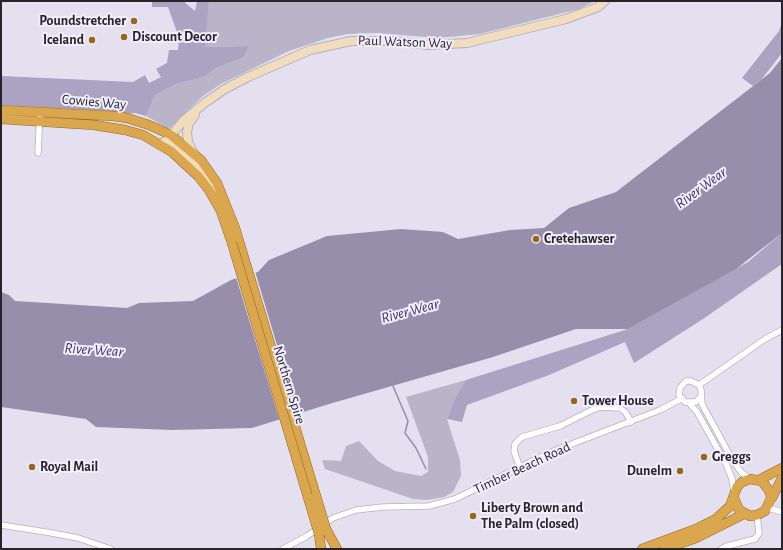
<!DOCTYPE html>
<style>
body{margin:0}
#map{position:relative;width:783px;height:550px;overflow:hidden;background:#e4e0f0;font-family:"Alegreya Sans",sans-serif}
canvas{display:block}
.frame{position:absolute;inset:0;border:2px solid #26242a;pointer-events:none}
</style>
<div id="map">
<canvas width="783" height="550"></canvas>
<div class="frame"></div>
</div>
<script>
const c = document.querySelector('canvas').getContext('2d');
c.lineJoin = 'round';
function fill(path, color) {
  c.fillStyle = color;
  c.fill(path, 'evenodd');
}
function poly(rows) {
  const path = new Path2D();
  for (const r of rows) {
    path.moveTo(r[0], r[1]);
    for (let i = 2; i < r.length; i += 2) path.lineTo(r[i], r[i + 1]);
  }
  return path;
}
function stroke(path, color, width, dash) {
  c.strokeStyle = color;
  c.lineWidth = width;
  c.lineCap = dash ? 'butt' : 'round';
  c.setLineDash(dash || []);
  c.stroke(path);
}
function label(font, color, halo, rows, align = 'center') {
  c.font = font + ' "Alegreya Sans",sans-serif';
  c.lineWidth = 4;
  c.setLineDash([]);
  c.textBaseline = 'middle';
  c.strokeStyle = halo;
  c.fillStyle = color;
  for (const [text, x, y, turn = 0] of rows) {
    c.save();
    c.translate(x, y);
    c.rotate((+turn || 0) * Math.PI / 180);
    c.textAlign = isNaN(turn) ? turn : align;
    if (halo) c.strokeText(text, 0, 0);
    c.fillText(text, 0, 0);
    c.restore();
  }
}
const green = poly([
 [209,1,595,1,579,9,480,34,438,38,377,33,348,34,328,38,289,51,221,84,203,96,170,128,167,128,146,116,155,95,176,84,205,77,216,68,244,57,249,46,204,47],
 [466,380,455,398,447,419,460,460,461,476,453,492,444,497,427,500,413,499,325,469,322,460,341,461,346,446,359,441,378,461,395,471,421,476,428,472,428,457,406,397]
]);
const forest = poly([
 [135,1,183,1,195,11,197,1,209,1,205,47,249,46,244,57,216,68,205,77,176,84,155,95,146,116,135,113,128,114,108,111,1,105,1,76,133,82,145,75,149,83,161,77,156,69,167,63,169,50,178,50,179,38,168,7,152,7,152,1],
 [782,22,782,53,761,80,753,86,742,78,779,31],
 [782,233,782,264,703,319,634,363,625,342,549,375,467,405,462,422,447,419,455,398,466,380,628,329,748,262]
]);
const water = poly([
 [782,58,782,233,736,269,628,329,576,329,493,357,329,404,252,428,172,430,96,427,86,419,1,407,1,292,9,295,15,301,127,308,139,303,193,301,231,280,258,272,269,260,327,236,401,229,443,232,458,239,510,230,544,228,569,208,616,192,770,73]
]);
const pier = poly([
 [255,271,298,416,280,422,236,277]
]);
const stream = poly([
 [393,386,408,421,405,433,416,448,426,469]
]);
const minor = poly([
 [38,153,40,111],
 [699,385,765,339,782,330],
 [701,396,696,402,685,402,679,395,680,388,686,381,691,381,699,385,701,390,702,404,733,461,741,472,750,479],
 [689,403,697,412,726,464,732,479,734,492],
 [520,468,514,451,515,444,522,437,560,426,592,410,601,407,620,408,626,413,631,422],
 [768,508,782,512],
 [1,525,52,533,78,538,111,549],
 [283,549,307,536,333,518,356,510,383,507,429,506,455,499,551,452,660,410,681,399],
 [721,549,727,546,755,539,759,533,757,515]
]);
const secondary = poly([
 [171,135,172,143,194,162,207,178,212,187,215,197],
 [160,144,166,141,184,120,206,102,225,89,248,77,310,50,351,41,395,41,428,45,467,43,566,19,598,7,605,1],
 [193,152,188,142,187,132,189,123,195,115]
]);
const trunk = poly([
 [1,110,113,116,127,118,149,125,171,135,201,160,217,183,235,228,316,496],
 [1,119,94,125,125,130,143,135,172,152,198,176,209,190,221,211,232,243],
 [759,480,782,468],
 [772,498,782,478],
 [326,529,337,549],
 [319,534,321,549],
 [642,549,696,529,716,519,730,506,737,487,742,482,750,479,762,481,770,492,771,498,765,511,757,515,750,516,739,510,734,498],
 [664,549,696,538,744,514]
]);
const trunkBridge = poly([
 [232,243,319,534],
 [316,496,326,529]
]);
const markers = [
 [134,21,4,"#986719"],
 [124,37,4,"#986719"],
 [92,40,4,"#986719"],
 [536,239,4,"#986719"],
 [574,401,4,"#986719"],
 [704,457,4,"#986719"],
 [32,467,4,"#986719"],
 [680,471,4,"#986719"],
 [473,516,4,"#986719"]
];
const poiNames = [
 ["Poundstretcher",126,21,"right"],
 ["Discount Decor",132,37],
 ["Iceland",84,40,"right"],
 ["Cretehawser",544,239],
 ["Tower House",582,401],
 ["Greggs",712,457],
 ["Royal Mail",40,467],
 ["Dunelm",672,471,"right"],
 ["Liberty Brown and",481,508],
 ["The Palm (closed)",481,524]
];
const streetNames = [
 ["Paul Watson Way",405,42,2],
 ["Cowies Way",94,102,5],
 ["Northern Spire",289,385,73],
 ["Timber Beach Road",522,468,-25]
];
const waterNames = [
 ["River Wear",701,188,-36],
 ["River Wear",410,311,-15],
 ["River Wear",94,350,4]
];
fill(green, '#b9b4c7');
fill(forest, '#aba3c1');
fill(water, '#968eab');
fill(pier, '#e4e0f0');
stroke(stream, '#968eab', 1.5);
stroke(minor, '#b4b0bf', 7);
stroke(secondary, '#b4b0bf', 10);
stroke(trunk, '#956a25', 10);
stroke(minor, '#fff', 5.5);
stroke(secondary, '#f1ddbd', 8);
stroke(trunk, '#daa64e', 9);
stroke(trunkBridge, '#956a25', 10, []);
stroke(trunkBridge, '#daa64e', 9);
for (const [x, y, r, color] of markers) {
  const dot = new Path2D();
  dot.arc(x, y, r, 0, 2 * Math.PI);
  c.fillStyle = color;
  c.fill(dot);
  stroke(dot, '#f1edfe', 1.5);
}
label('bold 14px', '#26242a', '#f1edfe', poiNames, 'left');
label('14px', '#26242a', '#f1edfe', streetNames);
label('italic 15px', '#40325d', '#f1edfe', waterNames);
</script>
